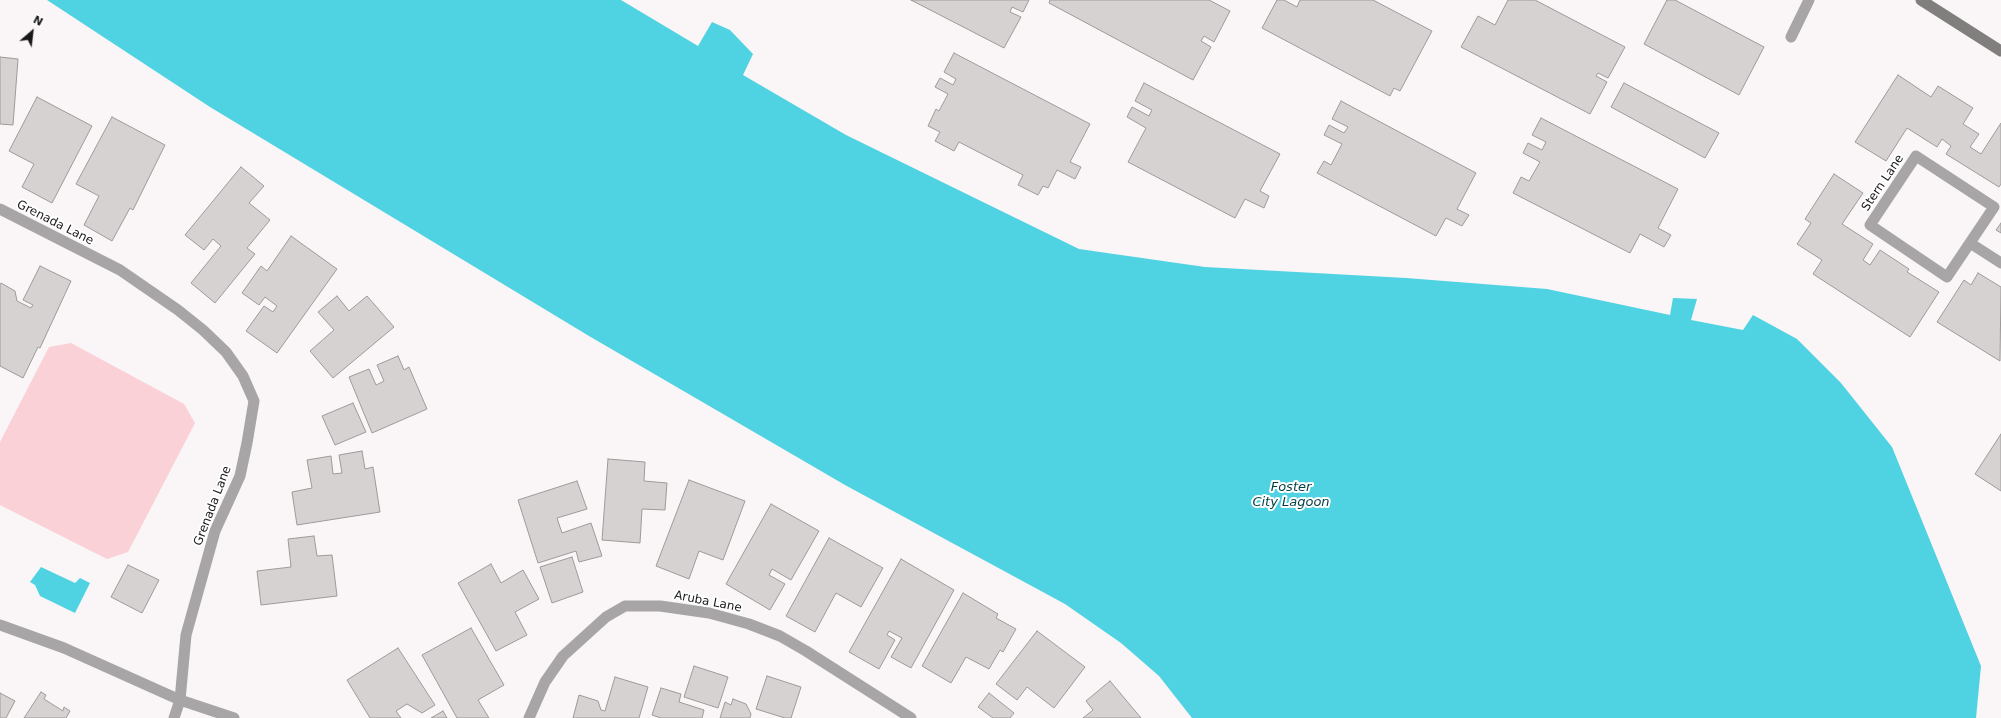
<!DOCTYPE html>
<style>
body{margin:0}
#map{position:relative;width:2001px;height:718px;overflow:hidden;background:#faf5f6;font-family:"DejaVu Sans",sans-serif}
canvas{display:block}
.north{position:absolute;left:12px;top:12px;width:40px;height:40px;-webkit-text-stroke:3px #fff;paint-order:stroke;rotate:28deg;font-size:11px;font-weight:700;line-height:16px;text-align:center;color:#191818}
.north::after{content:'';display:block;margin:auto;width:14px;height:18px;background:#191818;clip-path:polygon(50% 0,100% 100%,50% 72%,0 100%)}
</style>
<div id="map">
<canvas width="2001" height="718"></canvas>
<div class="north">N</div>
</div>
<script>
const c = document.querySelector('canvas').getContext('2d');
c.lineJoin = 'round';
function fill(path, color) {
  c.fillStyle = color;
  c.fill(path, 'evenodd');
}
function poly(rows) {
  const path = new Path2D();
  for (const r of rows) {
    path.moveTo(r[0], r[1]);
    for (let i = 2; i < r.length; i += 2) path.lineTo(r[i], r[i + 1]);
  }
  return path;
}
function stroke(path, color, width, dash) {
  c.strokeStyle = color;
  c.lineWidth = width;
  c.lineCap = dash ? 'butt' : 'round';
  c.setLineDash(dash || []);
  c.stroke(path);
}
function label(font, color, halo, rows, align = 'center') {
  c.font = font + ' "DejaVu Sans",sans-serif';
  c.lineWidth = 4;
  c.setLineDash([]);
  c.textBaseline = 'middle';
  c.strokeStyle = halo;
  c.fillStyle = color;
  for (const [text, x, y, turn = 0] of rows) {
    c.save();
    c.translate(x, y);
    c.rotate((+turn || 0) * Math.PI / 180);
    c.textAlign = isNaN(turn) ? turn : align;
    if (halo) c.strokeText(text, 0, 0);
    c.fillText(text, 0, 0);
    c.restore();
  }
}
const green = poly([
 [71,343,184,404,195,423,128,552,107,559,0,505,0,442,49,347]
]);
const water = poly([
 [47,0,621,0,698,46,712,22,730,30,753,54,743,75,846,135,1079,249,1205,267,1406,278,1547,289,1670,315,1673,298,1697,299,1691,320,1743,330,1753,315,1797,339,1841,383,1892,447,1981,666,1976,718,1192,718,1159,676,1121,643,1065,604,845,485,589,336,210,107],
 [41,567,75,583,80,578,90,583,75,613,40,596,35,585,30,582]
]);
const building = poly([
 [911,0,1029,0,1023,12,1012,7,1010,12,1021,17,1004,48,911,0],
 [1050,0,1209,0,1230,11,1214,42,1204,36,1201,41,1211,47,1193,80,1049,3,1050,0],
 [1277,0,1284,0,1297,7,1300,0,1373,0,1432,31,1400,91,1394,88,1390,96,1262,28,1277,0],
 [1508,0,1535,0,1625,47,1608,78,1598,73,1596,76,1607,82,1590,114,1461,47,1478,16,1495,25,1508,0],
 [1667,0,1675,0,1764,47,1739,95,1644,44,1667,0],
 [954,53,1090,124,1070,162,1081,167,1075,179,1057,170,1048,188,1043,186,1038,195,1018,185,1023,175,959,142,954,151,935,141,940,132,928,126,936,109,939,111,948,94,935,87,940,78,953,85,956,79,944,72,954,53],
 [0,57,18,59,13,125,0,124,0,57],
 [1898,75,1931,97,1938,86,1973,108,1963,124,1979,134,1970,147,1981,154,2001,123,2001,184,1999,187,1946,154,1951,146,1942,139,1937,147,1907,128,1886,161,1855,142,1898,75],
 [1144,83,1280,154,1260,191,1269,196,1264,208,1245,199,1235,218,1128,162,1146,128,1127,117,1132,107,1149,116,1152,110,1135,101,1144,83],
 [1624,83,1719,133,1705,158,1611,107,1624,83],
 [37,97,92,126,52,203,22,187,34,164,9,151,37,97],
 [1341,101,1476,173,1457,209,1469,215,1462,226,1446,218,1436,236,1317,173,1324,161,1331,165,1342,144,1324,135,1329,125,1344,133,1348,127,1332,119,1341,101],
 [112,117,165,145,133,210,130,208,112,241,84,225,99,196,76,184,112,117],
 [1541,118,1678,189,1658,228,1671,235,1664,247,1640,234,1630,253,1513,193,1521,177,1529,181,1540,162,1523,153,1528,143,1542,150,1546,142,1532,135,1541,118],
 [241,167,264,186,249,203,270,220,247,248,255,254,215,303,191,283,221,246,213,239,204,250,185,235,241,167],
 [1834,174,1863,193,1842,224,1873,244,1863,260,1870,265,1880,250,1909,269,1907,272,1939,292,1910,337,1813,274,1822,260,1797,244,1811,223,1805,219,1834,174],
 [2001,223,2001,233,1996,230,2001,223],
 [291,236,337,269,277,353,246,331,264,306,273,312,277,306,265,297,259,305,242,293,261,266,267,271,291,236],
 [40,266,71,281,40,348,38,347,23,378,0,366,0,285,1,283,15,291,17,301,31,308,33,305,23,300,40,266],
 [1978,273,2001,287,2000,361,1937,322,1964,280,1971,285,1978,273],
 [337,296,349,311,367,296,394,327,333,378,310,351,334,330,318,312,337,296],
 [398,356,404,370,409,367,427,409,372,433,349,377,369,369,376,385,384,381,377,365,398,356],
 [353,403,366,432,335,445,322,416,353,403],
 [2001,434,2001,491,1975,474,2001,434],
 [362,451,365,469,373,467,380,512,297,525,292,492,312,488,307,460,331,456,333,474,342,473,339,455,362,451],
 [608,459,645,462,644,481,667,483,665,510,642,509,640,543,602,540,608,459],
 [689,480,745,501,723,560,699,551,689,579,656,566,689,480],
 [577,481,587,509,557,518,562,533,591,523,602,556,579,562,576,551,538,563,518,500,577,481],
 [771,504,819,531,791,580,772,569,769,575,785,584,770,610,726,584,771,504],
 [314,536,317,556,332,555,337,596,261,605,257,571,291,567,288,539,314,536],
 [829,538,883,568,861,607,836,593,815,632,786,616,829,538],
 [572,557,583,592,552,603,540,567,572,557],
 [901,559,954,590,911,668,891,657,902,638,889,631,887,635,895,640,879,669,849,652,901,559],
 [491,564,501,583,523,570,539,599,515,612,527,635,496,651,458,583,491,564],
 [128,565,159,580,142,613,111,597,128,565],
 [963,593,998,614,996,618,1016,629,1003,652,1000,650,989,669,966,657,951,683,922,666,963,593],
 [471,628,504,685,478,700,489,718,457,718,422,655,471,628],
 [1037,631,1085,667,1054,708,1027,687,1017,700,996,684,1037,631],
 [398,648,435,705,422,713,407,704,396,711,401,718,370,718,347,680,398,648],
 [694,666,728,677,718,708,684,697,694,666],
 [767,676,801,687,791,718,785,718,756,709,767,676],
 [615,677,648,687,639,718,573,718,579,695,598,701,601,710,605,711,615,677],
 [1110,681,1141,718,1083,718,1093,710,1086,701,1110,681],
 [661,688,681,694,679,702,704,710,702,718,661,718,652,715,661,688],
 [41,692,46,695,44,699,63,711,64,707,70,711,66,718,24,718,41,692],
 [0,693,15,701,6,718,0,718,0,693],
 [989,693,1014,713,1010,718,993,718,978,707,989,693],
 [733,699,746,704,751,714,750,718,720,718,725,702,731,705,733,699],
 [443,711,447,718,431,718,443,711]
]);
const service = poly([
 [1791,37,1809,0]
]);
const minor = poly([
 [1916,156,1994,207,1947,277,1870,225,1916,156],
 [0,209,120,270,178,310,203,330,226,352,243,376,254,401,247,443,240,476,215,531,186,635,180,700,174,718],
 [1970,243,2001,263],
 [0,625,64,648,180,700,234,718],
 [529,718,545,682,563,656,606,617,625,606,660,606,709,613,749,624,780,636,806,651,911,718]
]);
const secondary = poly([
 [1921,0,2001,51]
]);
const streetNames = [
 ["Stern Lane",1883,183,-56],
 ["Grenada Lane",55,223,27],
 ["Grenada Lane",213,506,-69],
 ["Aruba Lane",708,602,11]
];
const waterNames = [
 ["Foster",1291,488],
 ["City Lagoon",1291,503]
];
fill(green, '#f9d1d7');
fill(water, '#4fd2e2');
fill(building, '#d7d2d2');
stroke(building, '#9e9a9a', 1);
stroke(service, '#a7a5a5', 11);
stroke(minor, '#a7a5a5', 11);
stroke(secondary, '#817e7e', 11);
label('12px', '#191818', '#fff', streetNames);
label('italic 13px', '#003f46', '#fff', waterNames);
</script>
